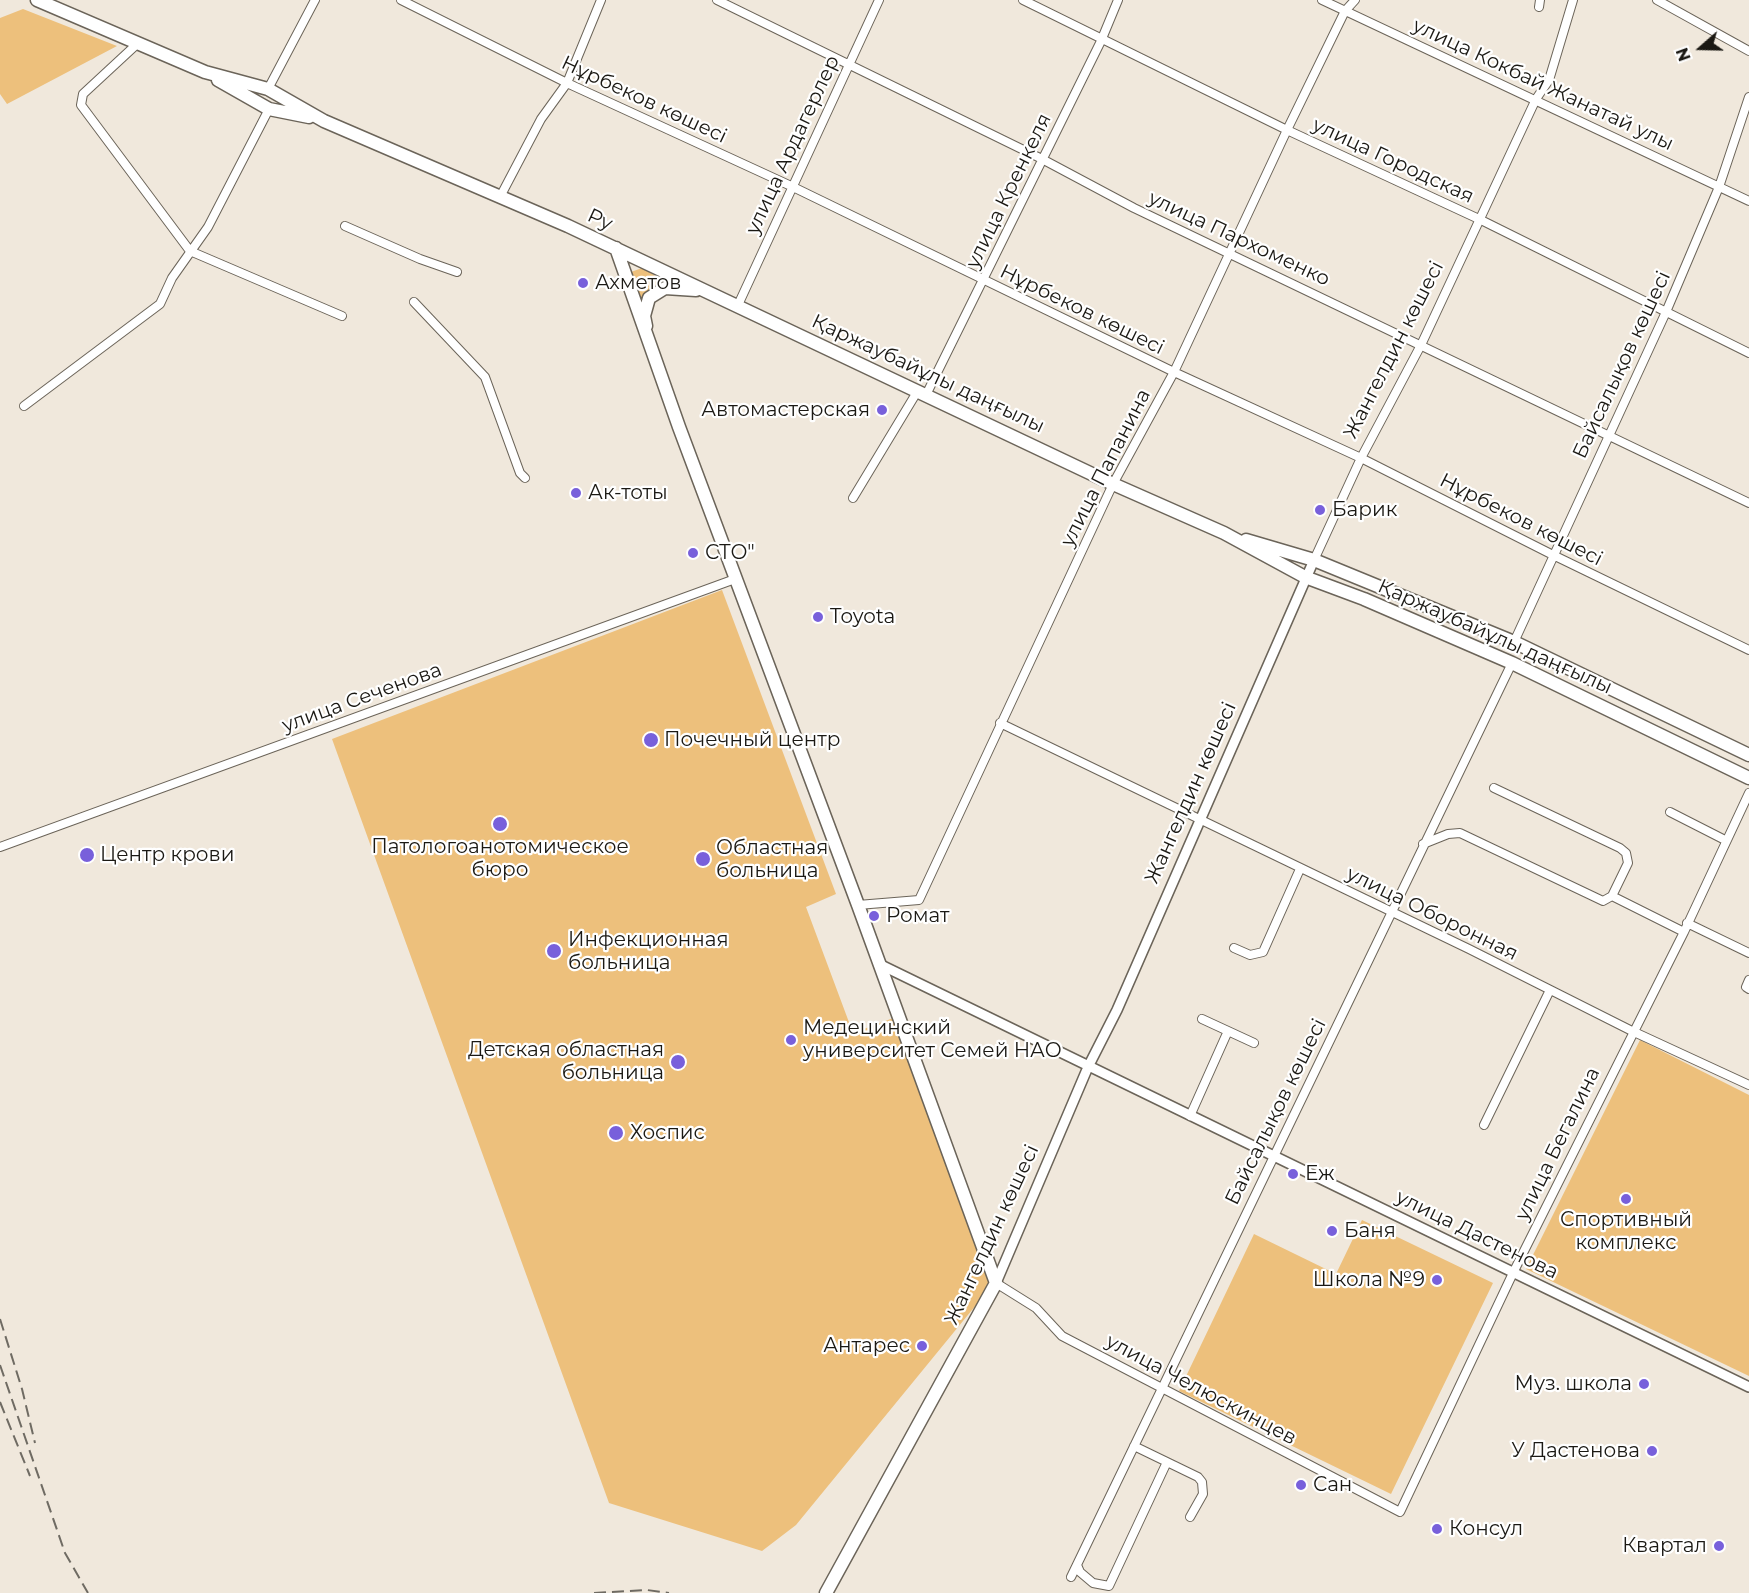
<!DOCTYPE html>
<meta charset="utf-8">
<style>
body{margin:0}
#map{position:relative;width:1749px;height:1593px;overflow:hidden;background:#f0e8dc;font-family:Montserrat,sans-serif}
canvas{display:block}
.north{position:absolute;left:1671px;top:18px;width:60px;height:60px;-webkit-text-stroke:4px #fff;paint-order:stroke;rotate:250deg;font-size:16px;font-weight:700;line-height:24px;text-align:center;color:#1b1914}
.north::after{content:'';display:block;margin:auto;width:21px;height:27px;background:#1b1914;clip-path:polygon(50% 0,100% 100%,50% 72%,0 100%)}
</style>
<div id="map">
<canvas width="1749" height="1593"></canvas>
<div class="north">N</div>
</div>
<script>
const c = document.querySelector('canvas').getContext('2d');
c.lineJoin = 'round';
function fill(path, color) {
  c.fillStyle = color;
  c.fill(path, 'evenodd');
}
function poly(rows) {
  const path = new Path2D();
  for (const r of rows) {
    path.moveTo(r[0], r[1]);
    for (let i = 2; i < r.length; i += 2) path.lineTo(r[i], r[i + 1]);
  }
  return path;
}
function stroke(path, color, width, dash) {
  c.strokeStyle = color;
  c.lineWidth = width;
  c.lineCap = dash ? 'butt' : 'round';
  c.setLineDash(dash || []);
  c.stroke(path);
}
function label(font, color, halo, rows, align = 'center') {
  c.font = font + ' Montserrat,sans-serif';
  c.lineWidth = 4.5;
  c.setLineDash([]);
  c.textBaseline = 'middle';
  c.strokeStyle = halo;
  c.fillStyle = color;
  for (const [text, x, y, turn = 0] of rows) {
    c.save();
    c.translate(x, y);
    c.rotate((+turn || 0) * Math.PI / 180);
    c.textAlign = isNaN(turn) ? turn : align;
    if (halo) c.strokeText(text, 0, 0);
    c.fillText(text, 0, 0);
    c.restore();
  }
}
const green = poly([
 [23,9,117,46,7,104,0,94,0,18],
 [642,268,671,285,651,289,643,298,638,313,627,282,631,272],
 [722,590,836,894,806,907,853,1033,896,1017,990,1281,981,1299,796,1525,762,1551,609,1503,332,739],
 [1640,1040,1749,1095,1749,1376,1526,1269],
 [1362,1220,1493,1283,1391,1494,1179,1391,1254,1234,1336,1274]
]);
const minor = poly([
 [401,0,567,83,791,186,1174,372,1361,458,1553,555,1749,650],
 [717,0,1042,159,1134,208,1749,503],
 [1023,0,1287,130,1481,220,1749,353],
 [1322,0,1749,201],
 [1657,0,1749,51],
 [1539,7,1540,0],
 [137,44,83,94,81,105,190,251,342,316],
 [268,89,315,0],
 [500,197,541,119,567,83,601,0],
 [345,226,420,259,457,272],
 [414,302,485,377,520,473,525,478],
 [738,305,879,0],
 [926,395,1101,41,1118,0],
 [24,406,160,304,172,278,208,227,269,109],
 [853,498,917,392],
 [1314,560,1361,458,1421,345,1536,99,1549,80,1573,0],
 [1514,642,1666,312,1719,187,1749,97],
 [1000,723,1469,949,1632,1031,1749,1085],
 [1494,788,1620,848,1626,853,1628,863,1612,896],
 [1670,812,1725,840],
 [1423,844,1448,834,1460,833,1603,901,1612,896,1684,932],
 [0,847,735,579],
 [858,905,919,900,1113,484,1174,372,1287,130,1345,11,1355,0],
 [1687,923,1749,953],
 [1234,948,1250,955,1263,952,1300,869],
 [1749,980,1746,987,1749,989],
 [1228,1031,1254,1043],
 [1190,1116,1228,1031,1202,1019],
 [1484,1125,1550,990],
 [996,1283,1036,1308,1062,1336,1400,1512,1513,1273,1684,932,1749,793],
 [1134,1446,1198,1477,1202,1482,1203,1494,1190,1517],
 [1077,1565,1080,1572,1093,1583,1109,1586,1167,1462],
 [1071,1577,1512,663]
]);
const tertiary = poly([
 [881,965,1749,1387],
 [996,1283,1088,1067,1117,1010,1314,560]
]);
const trunk = poly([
 [37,0,205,72,268,89,324,121,568,226,1113,484,1224,533,1305,577,1364,599,1512,663,1749,778],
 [218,80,269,109,309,117],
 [616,248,679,427,858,905,996,1283,826,1593],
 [646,326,644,316,649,298,665,288,696,290],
 [1246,540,1314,560,1514,642,1749,755]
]);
const rail = poly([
 [0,1319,22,1389,35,1443],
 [0,1365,65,1553,88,1593],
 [0,1402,30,1476],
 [594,1593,647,1590,669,1593]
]);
const markers = [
 [583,283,6,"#7860db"],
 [882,410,6,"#7860db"],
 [576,493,6,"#7860db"],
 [1320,510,6,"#7860db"],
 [693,553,6,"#7860db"],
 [818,617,6,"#7860db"],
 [651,740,8,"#7860db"],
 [500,824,8,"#7860db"],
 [87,855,8,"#7860db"],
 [703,859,8,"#7860db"],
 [874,916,6,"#7860db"],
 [554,951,8,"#7860db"],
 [791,1040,6,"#7860db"],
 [678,1062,8,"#7860db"],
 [616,1133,8,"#7860db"],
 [1293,1174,6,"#7860db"],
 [1626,1199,6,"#7860db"],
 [1332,1231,6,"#7860db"],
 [1437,1280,6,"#7860db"],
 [922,1346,6,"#7860db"],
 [1644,1384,6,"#7860db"],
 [1652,1451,6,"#7860db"],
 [1301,1485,6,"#7860db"],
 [1437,1529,6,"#7860db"],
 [1719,1546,6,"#7860db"]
];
const streetNames = [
 ["улица Кокбай Жанатай улы",1543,85,25],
 ["Нұрбеков көшесі",644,100,25],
 ["улица Ардагерлер",793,145,-65],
 ["улица Городская",1393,161,25],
 ["улица Кренкеля",1009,191,-64],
 ["Ру",600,220,25],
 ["улица Пархоменко",1239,239,25],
 ["Нұрбеков көшесі",1082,310,26],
 ["Жангелдин көшесі",1394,350,-63],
 ["Байсалықов көшесі",1622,365,-65],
 ["Қаржаубайұлы даңғылы",928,374,25],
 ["улица Папанина",1106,468,-63],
 ["Нұрбеков көшесі",1521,520,27],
 ["Қаржаубайұлы даңғылы",1495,637,24],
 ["улица Сеченова",362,698,-20],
 ["Жангелдин көшесі",1191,793,-66],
 ["улица Оборонная",1432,914,26],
 ["Байсалықов көшесі",1276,1112,-64],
 ["улица Бегалина",1558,1144,-64],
 ["Жангелдин көшесі",992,1235,-65],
 ["улица Дастенова",1477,1235,26],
 ["улица Челюскинцев",1201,1390,28]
];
const poiNames = [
 ["Ахметов",595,283],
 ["Автомастерская",870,410,"right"],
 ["Ак-тоты",588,493],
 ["Барик",1332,510],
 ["СТО\"",705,553],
 ["Toyota",830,617],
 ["Почечный центр",664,740],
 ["Патологоанотомическое",500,847,"center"],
 ["бюро",500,870,"center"],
 ["Областная",716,848],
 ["больница",716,871],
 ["Центр крови",100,855],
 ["Ромат",886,916],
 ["Инфекционная",568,940],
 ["больница",568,963],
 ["Медецинский",803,1028],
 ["университет Семей НАО",803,1051],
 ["Детская областная",664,1050,"right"],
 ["больница",664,1073,"right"],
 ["Хоспис",630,1133],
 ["Еж",1305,1174],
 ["Спортивный",1626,1220,"center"],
 ["комплекс",1626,1243,"center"],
 ["Баня",1344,1231],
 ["Школа №9",1425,1280,"right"],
 ["Антарес",910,1346,"right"],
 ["Муз. школа",1632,1384,"right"],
 ["У Дастенова",1640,1451,"right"],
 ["Сан",1313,1485],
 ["Консул",1449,1529],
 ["Квартал",1707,1546,"right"]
];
fill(green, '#edc07c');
stroke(minor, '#6b6459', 10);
stroke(tertiary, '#6b6459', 12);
stroke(trunk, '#6b6459', 15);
stroke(minor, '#fff', 8);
stroke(tertiary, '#fff', 9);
stroke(trunk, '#fff', 12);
stroke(rail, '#6f6b63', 2, [12, 6]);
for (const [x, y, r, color] of markers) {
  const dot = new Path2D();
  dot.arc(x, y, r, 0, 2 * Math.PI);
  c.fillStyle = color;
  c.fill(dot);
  stroke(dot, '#fff', 2);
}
label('20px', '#1b1914', '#fff', streetNames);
label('20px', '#1b1914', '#fff', poiNames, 'left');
</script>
